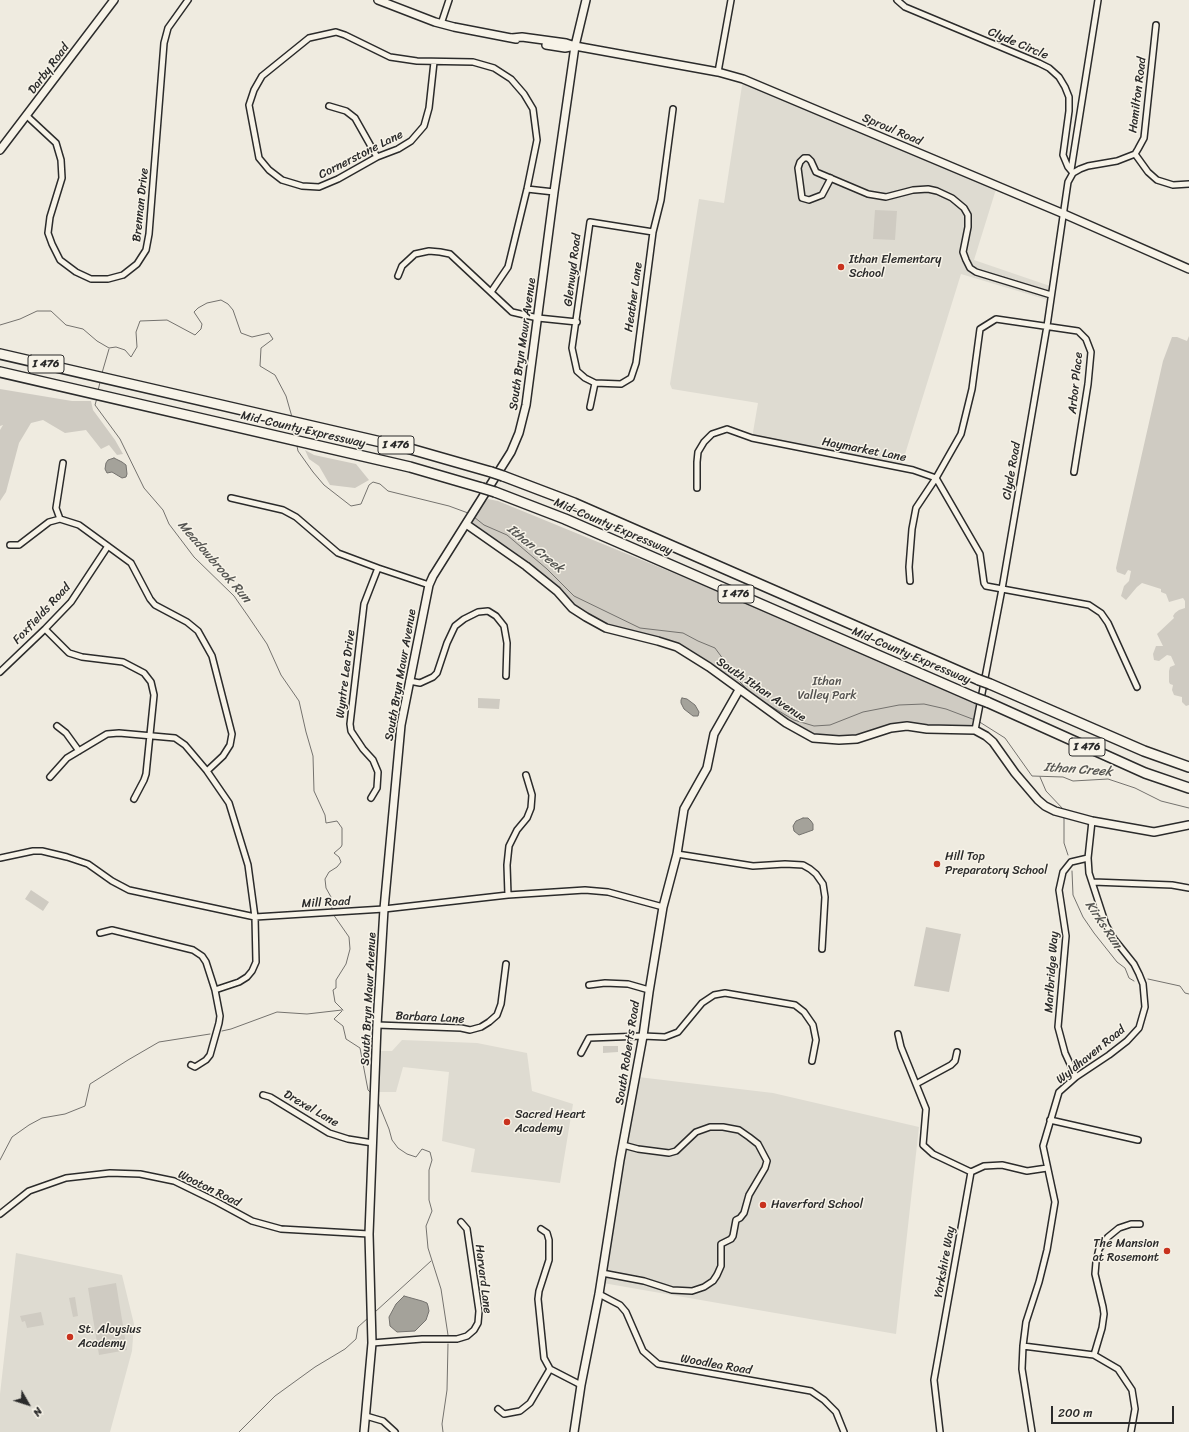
<!DOCTYPE html>
<style>
body{margin:0}
#map{position:relative;width:1189px;height:1432px;overflow:hidden;background:#efebe0;font-family:Sriracha,sans-serif}
canvas{display:block}
.north{position:absolute;left:8px;top:1384px;width:40px;height:40px;-webkit-text-stroke:3px #f7f3e8;paint-order:stroke;rotate:129deg;font-size:11px;font-weight:700;line-height:16px;text-align:center;color:#2b2b2b}
.north::after{content:'';display:block;margin:auto;width:14px;height:18px;background:#2b2b2b;clip-path:polygon(50% 0,100% 100%,50% 72%,0 100%)}
.scale{position:absolute;left:1051px;top:1406px;width:123px;height:18px;box-sizing:border-box;border:2px solid #2b2b2b;border-top:0;padding-left:5px;font-size:12px;line-height:14px;white-space:nowrap;color:#2b2b2b;-webkit-text-stroke:3px #f7f3e8;paint-order:stroke}
</style>
<div id="map">
<canvas width="1189" height="1432"></canvas>
<div class="north">N</div>
<div class="scale">200 m</div>
</div>
<script>
const c = document.querySelector('canvas').getContext('2d');
c.lineJoin = 'round';
function fill(path, color) {
  c.fillStyle = color;
  c.fill(path, 'evenodd');
}
function poly(rows) {
  const path = new Path2D();
  for (const r of rows) {
    path.moveTo(r[0], r[1]);
    for (let i = 2; i < r.length; i += 2) path.lineTo(r[i], r[i + 1]);
  }
  return path;
}
function stroke(path, color, width, dash) {
  c.strokeStyle = color;
  c.lineWidth = width;
  c.lineCap = dash ? 'butt' : 'round';
  c.setLineDash(dash || []);
  c.stroke(path);
}
function label(font, color, halo, rows, align = 'center') {
  c.font = font + ' Sriracha,sans-serif';
  c.lineWidth = 3;
  c.setLineDash([]);
  c.textBaseline = 'middle';
  c.strokeStyle = halo;
  c.fillStyle = color;
  for (const [text, x, y, turn = 0] of rows) {
    c.save();
    c.translate(x, y);
    c.rotate((+turn || 0) * Math.PI / 180);
    c.textAlign = isNaN(turn) ? turn : align;
    if (halo) c.strokeText(text, 0, 0);
    c.fillText(text, 0, 0);
    c.restore();
  }
}
const built = poly([
 [743,79,997,186,974,260,1050,286,1048,300,961,274,901,467,752,438,758,403,672,389,670,384,699,199,724,203],
 [402,1040,477,1043,527,1053,532,1091,573,1104,560,1183,471,1172,475,1149,442,1141,449,1072,403,1067,396,1092,378,1092,379,1051,392,1051],
 [638,1077,773,1093,919,1127,896,1334,603,1283],
 [16,1253,122,1275,134,1324,132,1351,110,1432,0,1432,0,1394]
]);
const green = poly([
 [875,210,897,211,895,240,873,239],
 [1189,336,1189,705,1186,706,1182,702,1182,697,1174,695,1172,690,1173,685,1170,684,1169,682,1169,671,1170,667,1175,665,1171,656,1167,655,1159,661,1154,660,1153,654,1156,646,1163,646,1157,634,1174,618,1173,616,1175,613,1179,610,1185,608,1185,601,1183,598,1169,602,1166,594,1161,592,1161,589,1142,583,1137,587,1126,600,1121,596,1124,586,1129,581,1131,571,1128,570,1125,575,1117,572,1116,568,1163,361,1172,337,1177,337,1187,341],
 [0,389,72,401,91,401,93,410,115,440,123,454,117,455,109,445,101,449,86,430,65,433,43,420,31,423,19,443,6,492,0,501,0,430,3,425,0,426],
 [305,450,314,455,356,464,369,480,355,488,330,485,319,466,309,459],
 [488,499,498,501,983,700,975,730,907,726,857,739,813,738,677,647,606,628,586,617,543,579,472,524,481,506],
 [478,698,500,699,499,709,478,708],
 [31,890,49,902,43,911,25,899],
 [926,927,961,934,949,992,914,986],
 [603,1046,618,1046,618,1052,603,1053],
 [116,1283,127,1350,99,1355,88,1288],
 [75,1297,78,1316,73,1317,69,1298],
 [41,1312,44,1325,27,1328,25,1321,22,1322,20,1316]
]);
const water = poly([
 [114,458,122,462,126,465,127,474,126,477,122,478,112,472,107,473,105,469,106,463,108,460,114,458],
 [682,698,687,699,695,705,699,712,698,716,693,716,684,709,681,703,681,700,682,698],
 [803,818,808,818,811,821,813,824,813,830,799,835,794,831,793,826,796,821,803,818],
 [404,1296,422,1301,427,1303,428,1306,429,1311,426,1320,415,1331,397,1332,390,1326,389,1317,396,1304,404,1296]
]);
const stream = poly([
 [0,325,20,319,37,311,51,311,66,325,83,329,97,341,109,348,116,347,125,350,131,357,137,347,136,332,140,321,167,320,195,335,201,329,202,324,194,312,198,308,207,303,221,300,228,304,233,310,241,333,252,337,269,333,273,339,261,348,260,366,275,375,286,396,292,417],
 [102,373,109,349],
 [98,391,100,382],
 [97,398,95,405,120,439,144,488,163,510,169,524,194,557,234,596,248,616,267,644,281,675,299,701,306,732,313,756,314,791,325,815,326,823,337,821,342,828,342,845,341,847,334,853,339,857,341,862,337,867,329,872,325,879,326,888,331,897,332,911],
 [292,426,295,437],
 [297,446,298,451,313,472,324,485,351,506,361,504,369,485,373,482,380,484,388,491,449,506,468,513],
 [474,517,484,525,507,535,547,569,574,596,640,628,683,633,698,641,715,648,740,682,753,695],
 [762,701,794,720,814,726,830,725,863,712,899,705,924,704,946,709,975,720],
 [978,721,1005,738,1032,776,1063,777,1073,781,1108,779,1135,788,1161,801,1189,808],
 [1040,777,1046,791,1064,810],
 [1064,818,1064,843,1068,855],
 [1072,871,1073,895,1083,917,1094,933,1117,962,1125,968,1129,978,1134,981],
 [333,914,349,937,350,949,346,964,336,980,336,988,333,990,335,1002,343,1010],
 [1148,979,1180,986,1185,993,1189,994],
 [342,1011,334,1019,343,1026,346,1039,360,1048,368,1090,371,1093],
 [222,1031,231,1029,277,1012,307,1014,342,1010],
 [378,1102,389,1129,392,1140,398,1148,407,1154,416,1157,422,1149,430,1152,432,1160,429,1170,429,1200,432,1211,426,1226,428,1248,441,1289,448,1335],
 [0,1160,12,1137,29,1125,42,1118,65,1114,85,1106,90,1084,128,1060,159,1042,210,1034],
 [375,1312,431,1261],
 [239,1432,275,1396,315,1367,345,1349,356,1339,358,1327,368,1318],
 [443,1432,442,1424,447,1390,448,1344]
]);
const street = poly([
 [897,0,905,7,1039,63,1049,68,1059,77,1065,87,1069,97,1069,111,1063,155,1068,167,1073,173],
 [441,24,449,0],
 [434,62,429,108,424,126,411,141,398,149,377,157,338,179,319,187,302,186,282,180,269,170,259,158,249,105,254,90,262,76,309,38,336,32,345,35,390,57,417,61,473,62,494,68,511,79,524,94,533,109,537,140,527,189,508,267,491,292],
 [718,72,731,0],
 [329,106,346,111,355,118,377,157],
 [27,116,56,143,61,160,62,178,50,217,48,233,52,244,60,260,76,272,91,279,108,279,123,275,137,264,146,250,149,234,164,43,168,28,188,0],
 [1135,154,1148,172,1157,180,1173,185,1189,184],
 [1071,170,1098,0],
 [831,178,822,195,809,200,802,198,798,168,800,162,804,158,808,158,811,161,816,172,868,194,886,197,913,190,928,189,937,191,952,198,964,208,968,215,968,227,963,252,966,260,970,268,976,272,1051,295],
 [527,189,554,192],
 [653,232,590,222,572,348,577,371,585,378,595,383,621,384,631,378,636,363,653,232,661,200,673,109],
 [398,276,402,266,415,254,429,251,440,252,450,254,512,312,538,318,577,322],
 [590,407,595,383],
 [697,488,697,462,698,452,704,442,712,434,727,429,752,438,913,470,936,478,980,554,984,583,986,586,1089,605,1101,613,1108,623,1137,687],
 [231,498,283,510,296,517,338,553,378,568,429,585],
 [60,519,56,508,63,463],
 [10,545,19,545,49,522,60,519,79,525,131,563,150,599,155,605,187,622,198,631,212,656,232,734,230,745,223,756,207,771],
 [910,581,909,567,912,529,916,508,936,478,961,434,972,389,980,329,996,319,1078,331,1086,339,1091,352,1088,384,1074,472],
 [45,629,69,653,82,657,123,662,144,673,151,682,154,695,146,774,144,780,134,799],
 [0,672,45,629,71,602,108,546],
 [409,681,420,683,433,677,437,673,447,643,455,626,464,619,478,612,488,611,496,616,504,626,507,643,506,676],
 [57,726,66,733,79,751],
 [975,730,1002,589,1047,326,1068,182,1073,173,1080,169,1088,166,1117,161,1135,154,1138,149,1144,138,1156,25],
 [50,777,67,758,107,734,119,733,175,738,185,745,207,771,229,803,248,865,255,917,256,962,252,971,247,977,239,982,215,990],
 [371,798,377,788,378,772,373,760,363,749,351,731,350,724,364,604,378,568],
 [677,854,753,866,785,864,803,865,810,869,816,874,823,884,825,897,822,949],
 [0,858,33,851,42,851,67,857,88,864,112,881,129,890,255,917,384,909,508,895,585,890,608,892,663,907],
 [1093,882,1172,885,1189,888],
 [508,895,507,865,509,846,517,830,527,818,531,808,532,795,526,775],
 [100,933,112,930,193,950,202,956,206,962,215,990,220,1016,219,1023,210,1055,206,1060,195,1067,191,1065],
 [589,985,605,983,628,984,649,990],
 [377,1025,461,1028,470,1030,481,1027,489,1022,497,1015,501,1004,506,964],
 [898,1034,901,1047,926,1109,923,1145,933,1154,971,1172],
 [581,1053,589,1038,643,1036,665,1037,678,1032,702,1003,714,995,725,993,795,1005,804,1012,813,1025,816,1040,812,1061],
 [1076,1077,1065,1053,1058,1027,1066,936,1059,890,1063,872,1071,862,1088,858],
 [916,1084,951,1065,955,1061,957,1052],
 [263,1095,270,1097,329,1133,348,1139,373,1143],
 [1050,1120,1138,1140],
 [971,1172,984,1166,1002,1165,1027,1171,1047,1168],
 [0,1214,29,1191,66,1178,110,1173,140,1174,174,1181,217,1202,252,1221,281,1229,369,1234],
 [541,1229,547,1233,549,1240,549,1260,539,1291,538,1299,544,1358,550,1369,581,1385],
 [602,1273,644,1281,672,1290,692,1291,704,1287,713,1281,717,1275,721,1266,721,1244,731,1239,733,1236,736,1220,740,1218,744,1213,749,1195,765,1168,767,1161,758,1144,749,1137,739,1130,723,1127,710,1127,696,1132,676,1151,669,1153,638,1149,623,1145],
 [599,1294,620,1305,626,1312,643,1351,658,1364,811,1391,824,1400,836,1412,844,1432],
 [372,1343,422,1339,457,1339,467,1336,474,1330,478,1323,479,1311,467,1229,461,1222],
 [1023,1346,1094,1355,1118,1369,1132,1390,1135,1409,1131,1432],
 [1094,1355,1102,1328,1104,1314,1103,1307,1095,1274,1096,1262,1099,1249,1108,1237,1119,1228,1131,1224,1140,1224],
 [498,1409,504,1414,520,1411,530,1403,550,1369],
 [366,1416,383,1421,395,1432],
 [940,1432,934,1380,971,1172],
 [1032,1432,1022,1369,1023,1346,1026,1322,1039,1282,1047,1250,1055,1202,1043,1146,1059,1092,1076,1077,1109,1055,1127,1041,1139,1028,1145,1007,1143,984,1139,974,1134,964,1114,939,1106,925,1089,873,1088,858,1092,821]
]);
const secondary = poly([
 [378,0,435,22,454,27,516,39],
 [512,38,522,37,566,43,575,46,718,72,743,79,1064,214,1189,269],
 [546,45,565,48,575,46],
 [0,150,114,0],
 [466,524,526,566,557,591,572,608,586,617,606,628,658,641,677,647,709,667,786,723,813,738,839,740,857,739,891,728,907,726,927,729,975,730,986,736,993,742,1015,773,1038,800,1045,806,1055,811,1092,821,1154,832,1189,825],
 [364,1432,372,1343,369,1234,377,1025,384,909,401,725,429,585,433,576,511,452,519,433,526,405,554,192,575,46,586,0],
 [574,1432,581,1385,599,1294,620,1160,643,1036,649,992,663,907,677,854,684,809,707,768,714,734,739,690]
]);
const highway = poly([
 [0,354,407,448,491,472],
 [0,372,410,467,482,488],
 [503,476,574,503,979,680],
 [495,492,565,519,976,698],
 [990,684,1144,751,1189,767],
 [987,702,1145,773,1189,788]
]);
const highwayBridge = poly([
 [491,472,503,476],
 [482,488,495,492],
 [979,680,990,684],
 [976,698,987,702]
]);
const markers = [
 [841,267,4,"#c8321e"],
 [937,864,4,"#c8321e"],
 [507,1122,4,"#c8321e"],
 [763,1205,4,"#c8321e"],
 [1167,1251,4,"#c8321e"],
 [70,1337,4,"#c8321e"]
];
const shields = [
 [46,364,36],
 [396,445,36],
 [736,594,36],
 [1087,747,36]
];
const shieldNames = [
 ["I 476",46,364],
 ["I 476",396,445],
 ["I 476",736,594],
 ["I 476",1087,747]
];
const streetNames = [
 ["Clyde Circle",1018,44,23],
 ["Darby Road",49,69,-53],
 ["Hamilton Road",1138,95,-83],
 ["Sproul Road",892,130,23],
 ["Cornerstone Lane",361,155,-27],
 ["Brennan Drive",141,205,-84],
 ["Glenwyd Road",573,270,-83],
 ["Heather Lane",634,297,-82],
 ["South Bryn Mawr Avenue",523,344,-82],
 ["Arbor Place",1076,383,-84],
 ["Mid-County Expressway",303,430,13],
 ["Haymarket Lane",864,450,11],
 ["Clyde Road",1012,471,-80],
 ["Mid-County Expressway",613,527,23],
 ["Foxfields Road",42,614,-47],
 ["Mid-County Expressway",911,656,23],
 ["Wyntre Lea Drive",346,674,-83],
 ["South Bryn Mawr Avenue",401,675,-80],
 ["South Ithan Avenue",761,690,34],
 ["Mill Road",326,903,-3],
 ["Marlbridge Way",1052,972,-86],
 ["South Bryn Mawr Avenue",369,999,-87],
 ["Barbara Lane",430,1018,3],
 ["South Roberts Road",628,1053,-81],
 ["Wyldhaven Road",1091,1055,-39],
 ["Drexel Lane",311,1109,30],
 ["Wooton Road",209,1189,26],
 ["Yorkshire Way",945,1262,-80],
 ["Harvard Lane",483,1279,83],
 ["Woodlea Road",716,1365,10]
];
const poiNames = [
 ["Ithan Elementary",849,260],
 ["School",849,274],
 ["Hill Top",945,857],
 ["Preparatory School",945,871],
 ["Sacred Heart",515,1115],
 ["Academy",515,1129],
 ["Haverford School",771,1205],
 ["The Mansion",1159,1244,"right"],
 ["at Rosemont",1159,1258,"right"],
 ["St. Aloysius",78,1330],
 ["Academy",78,1344]
];
const parkNames = [
 ["Ithan",827,682],
 ["Valley Park",827,696]
];
const waterNames = [
 ["Ithan Creek",535,549,39],
 ["Meadowbrook Run",214,562,49],
 ["Ithan Creek",1078,770,4],
 ["Kirks Run",1103,925,56]
];
fill(built, '#dedbd1');
fill(green, '#cfcbc2');
fill(water, '#a4a29a');
stroke(water, '#74726e', 1);
stroke(stream, '#74726e', 1);
stroke(street, '#2b2b2b', 8);
stroke(secondary, '#2b2b2b', 10);
stroke(highway, '#2b2b2b', 12);
stroke(street, '#f7f3e8', 5);
stroke(secondary, '#f7f3e8', 7);
stroke(highway, '#f7f3e8', 9);
stroke(highwayBridge, '#2b2b2b', 12, []);
stroke(highwayBridge, '#f7f3e8', 9);
for (const [x, y, r, color] of markers) {
  const dot = new Path2D();
  dot.arc(x, y, r, 0, 2 * Math.PI);
  c.fillStyle = color;
  c.fill(dot);
  stroke(dot, '#f7f3e8', 1.5);
}
for (const [x, y, w] of shields) {
  const box = new Path2D();
  box.roundRect(x - w / 2, y - 9, w, 18, 3);
  c.fillStyle = '#f7f3e8';
  c.fill(box);
  stroke(box, '#2b2b2b', 1);
}
label('bold 11px', '#2b2b2b', null, shieldNames);
label('12px', '#2b2b2b', '#f7f3e8', streetNames);
label('12px', '#2b2b2b', '#f7f3e8', poiNames, 'left');
label('12px', '#545351', '#f7f3e8', parkNames);
label('italic 13px', '#555552', '#f7f3e8', waterNames);
</script>
